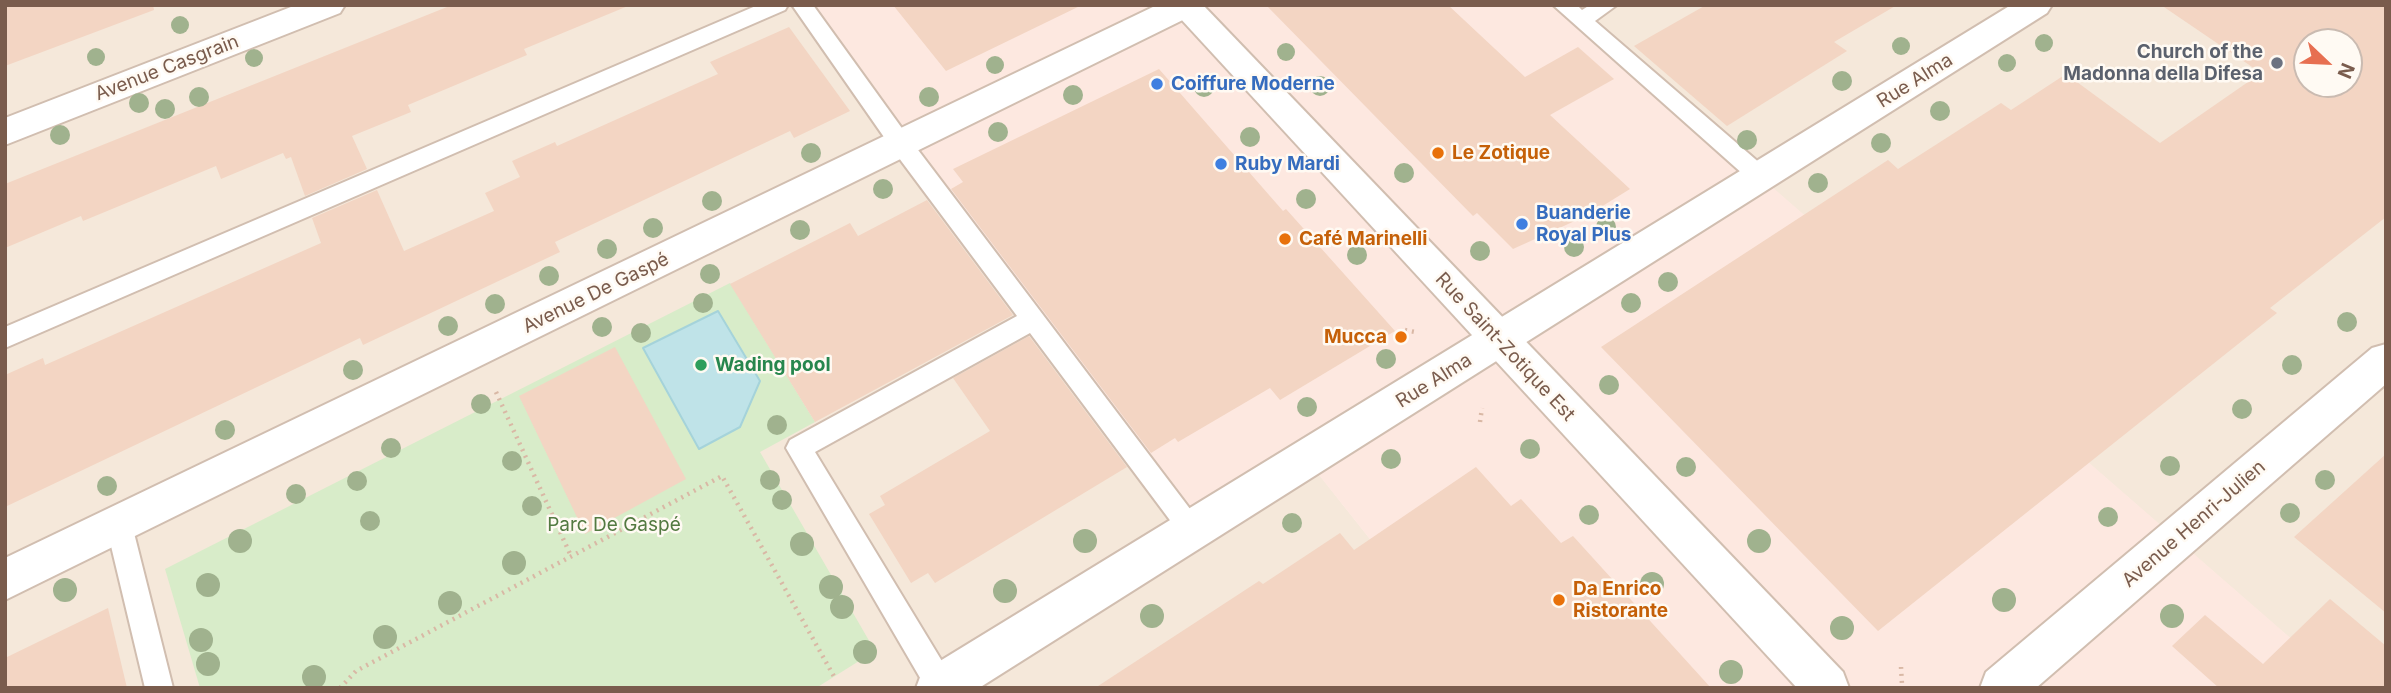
<!DOCTYPE html>
<meta charset="utf-8">
<style>
body{margin:0}
#map{position:relative;width:2391px;height:693px;overflow:hidden;background:#fdf6ec;font-family:Inter,sans-serif}
canvas{display:block}
.frame{position:absolute;inset:0;border:7px solid #7a5c4d;pointer-events:none}
.north{position:absolute;left:2293px;top:28px;width:70px;height:70px;box-sizing:border-box;background:#fffaf3;border:2px solid #cabbb1;border-radius:50%;rotate:113deg;font-size:19px;font-weight:700;line-height:28px;text-align:center;color:#7a5c4d}
.north::after{content:'';display:block;margin:auto;width:24px;height:32px;background:#e76f51;clip-path:polygon(50% 0,100% 100%,50% 72%,0 100%)}
</style>
<div id="map">
<canvas width="2391" height="693"></canvas>
<div class="frame"></div>
<div class="north">N</div>
</div>
<script>
const c = document.querySelector('canvas').getContext('2d');
c.lineJoin = 'round';
function fill(path, color) {
  c.fillStyle = color;
  c.fill(path, 'evenodd');
}
function poly(rows) {
  const path = new Path2D();
  for (const r of rows) {
    path.moveTo(r[0], r[1]);
    for (let i = 2; i < r.length; i += 2) path.lineTo(r[i], r[i + 1]);
  }
  return path;
}
function stroke(path, color, width, dash) {
  c.strokeStyle = color;
  c.lineWidth = width;
  c.lineCap = dash ? 'butt' : 'round';
  c.setLineDash(dash || []);
  c.stroke(path);
}
function label(font, color, halo, rows, align = 'center') {
  c.font = font + ' Inter,sans-serif';
  c.lineWidth = 5;
  c.setLineDash([]);
  c.textBaseline = 'middle';
  c.strokeStyle = halo;
  c.fillStyle = color;
  for (const [text, x, y, turn = 0] of rows) {
    c.save();
    c.translate(x, y);
    c.rotate((+turn || 0) * Math.PI / 180);
    c.textAlign = isNaN(turn) ? turn : align;
    if (halo) c.strokeText(text, 0, 0);
    c.fillText(text, 0, 0);
    c.restore();
  }
}
const residential = poly([
 [5,5,817,5,1310,463,1488,688,5,688],
 [1562,5,2386,5,2386,688,2347,688],
 [2307,42,2349,42,2349,84,2307,84]
]);
const commercial = poly([
 [810,5,1563,5,2348,688,1488,688,1307,460,1193,530]
]);
const green = poly([
 [730,283,815,422,760,452,875,651,816,688,200,688,165,569]
]);
const water = poly([
 [718,311,760,381,740,427,699,449,643,348,718,311]
]);
const building = poly([
 [5,5,153,5,154,10,5,66],
 [452,5,628,6,524,49,527,55,408,105,411,112,352,136,367,169,305,196,291,157,286,159,283,153,221,179,216,166,83,221,81,216,5,248,5,184],
 [893,5,1082,5,946,71],
 [1266,5,1448,5,1525,77,1578,47,1614,79,1550,115,1630,189,1588,215,1513,249,1477,213,1473,216],
 [1706,5,1897,5,1834,42,1847,51,1727,126,1634,46],
 [2161,5,2386,5,2386,217,2270,308,2277,313,1878,631,1601,347,1888,160,1898,169,2001,103,2011,110,2066,74,2160,143,2261,73],
 [2307,42,2349,42,2349,84,2307,84],
 [789,27,850,111,794,138,790,131,555,242,560,252,363,345,360,338,5,507,5,375,43,358,45,365,321,243,312,218,377,190,404,251,494,211,485,193,520,177,512,161,555,142,557,146,718,74,710,62],
 [1159,69,1283,211,1286,209,1395,331,1280,400,1270,388,1178,442,1175,438,1151,453,951,189,963,182,953,169],
 [927,200,1013,315,815,422,730,284,850,223,858,236],
 [1029,336,1127,467,935,583,928,573,911,583,869,514,885,505,880,496,990,431,953,378],
 [615,347,686,479,585,534,519,396],
 [2386,454,2386,613,2294,537],
 [1476,467,1511,506,1521,499,1561,543,1573,536,1711,688,1095,688,1259,581,1263,584,1340,533,1354,550],
 [2330,599,2386,646,2386,688,2219,688,2172,646,2205,615,2263,664],
 [108,608,127,688,5,688,5,658]
]);
const path = poly([
 [1405,330,1415,332],
 [496,392,571,556],
 [1480,422,1482,408],
 [1901,667,1902,685],
 [340,688,356,671,722,476,836,680]
]);
const service = poly([
 [758,5,788,5,785,10,5,348,5,327,758,5],
 [792,5,813,5,909,138,1206,530,1202,539,1193,542,1184,539,1030,333,815,452,951,676,954,688,926,688,786,448,790,440,1017,316,893,150,792,5],
 [1553,5,1577,5,1582,10,1590,5,1617,5,1595,21,1769,171,1772,177,1769,183,1761,186,1753,183,1553,5],
 [119,513,128,516,132,525,173,688,145,688,106,525,110,516,119,513]
]);
const minor = poly([
 [296,5,345,5,340,13,5,145,5,118,296,5],
 [1157,5,1202,5,1197,13,5,600,5,558,1157,5],
 [2011,5,2052,5,2047,13,979,688,916,688,922,672,2011,5],
 [2386,344,2386,384,2036,688,1980,688,1986,672,2372,348,2386,344]
]);
const tertiary = poly([
 [1168,5,1203,5,1843,672,1849,688,1797,688,1168,5]
]);
const trees = [
 [180,25,9],
 [2044,43,9],
 [1901,46,9],
 [1286,52,9],
 [96,57,9],
 [254,58,9],
 [2007,63,9],
 [995,65,9],
 [1842,81,10],
 [1320,86,10],
 [1204,87,10],
 [1073,95,10],
 [199,97,10],
 [929,97,10],
 [139,103,10],
 [165,109,10],
 [1940,111,10],
 [998,132,10],
 [60,135,10],
 [1250,137,10],
 [1747,140,10],
 [1881,143,10],
 [811,153,10],
 [1404,173,10],
 [1818,183,10],
 [883,189,10],
 [1306,199,10],
 [712,201,10],
 [1606,227,10],
 [653,228,10],
 [800,230,10],
 [1574,247,10],
 [607,249,10],
 [1480,251,10],
 [1357,255,10],
 [710,274,10],
 [549,276,10],
 [1668,282,10],
 [703,303,10],
 [1631,303,10],
 [495,304,10],
 [2347,322,10],
 [448,326,10],
 [602,327,10],
 [641,333,10],
 [1386,359,10],
 [2292,365,10],
 [353,370,10],
 [1609,385,10],
 [481,404,10],
 [1307,407,10],
 [2242,409,10],
 [777,425,10],
 [225,430,10],
 [391,448,10],
 [1530,449,10],
 [1391,459,10],
 [512,461,10],
 [2170,466,10],
 [1686,467,10],
 [770,480,10],
 [2325,480,10],
 [357,481,10],
 [107,486,10],
 [296,494,10],
 [782,500,10],
 [532,506,10],
 [2290,513,10],
 [1589,515,10],
 [2108,517,10],
 [370,521,10],
 [1292,523,10],
 [240,541,12],
 [1085,541,12],
 [1759,541,12],
 [802,544,12],
 [514,563,12],
 [1652,584,12],
 [208,585,12],
 [831,587,12],
 [65,590,12],
 [1005,591,12],
 [2004,600,12],
 [450,603,12],
 [842,607,12],
 [1152,616,12],
 [2172,616,12],
 [1842,628,12],
 [385,637,12],
 [201,640,12],
 [865,652,12],
 [208,664,12],
 [1731,672,12],
 [314,677,12]
];
const markers = [
 [2277,63,7,"#6b7280"],
 [1157,84,7,"#3f7fe0"],
 [1438,153,7,"#e8710a"],
 [1221,164,7,"#3f7fe0"],
 [1522,224,7,"#3f7fe0"],
 [1285,239,7,"#e8710a"],
 [1401,337,7,"#e8710a"],
 [701,365,7,"#2e9e5b"],
 [1559,600,7,"#e8710a"]
];
const worshipNames = [
 ["Church of the",2263,52],
 ["Madonna della Difesa",2263,74]
];
const streetNames = [
 ["Avenue Casgrain",167,68,-21],
 ["Rue Alma",1915,81,-32],
 ["Avenue De Gaspé",596,293,-26],
 ["Rue Saint-Zotique Est",1505,347,47],
 ["Rue Alma",1434,381,-32],
 ["Avenue Henri-Julien",2194,524,-41]
];
const shopNames = [
 ["Coiffure Moderne",1171,84],
 ["Ruby Mardi",1235,164],
 ["Buanderie",1536,213],
 ["Royal Plus",1536,235]
];
const foodNames = [
 ["Le Zotique",1452,153],
 ["Café Marinelli",1299,239],
 ["Mucca",1387,337,"right"],
 ["Da Enrico",1573,589],
 ["Ristorante",1573,611]
];
const leisureNames = [
 ["Wading pool",715,365]
];
const parkNames = [
 ["Parc De Gaspé",614,525]
];
fill(residential, '#f5e8da');
fill(commercial, '#fde8e0');
fill(green, '#d8ecc9');
fill(water, '#bfe3e8');
stroke(water, '#a5d3da', 2);
fill(building, '#f3d5c3');
stroke(service, '#d1beb0', 4);
stroke(minor, '#d1beb0', 4);
stroke(tertiary, '#d1beb0', 4);
stroke(path, '#d9b8a5', 4.5, [2, 5]);
fill(service, '#fff');
fill(minor, '#fff');
fill(tertiary, '#fff');
c.fillStyle = '#a0b28e';
for (const [x, y, r] of trees) {
  c.beginPath();
  c.arc(x, y, r, 0, 2 * Math.PI);
  c.fill();
}
for (const [x, y, r, color] of markers) {
  const dot = new Path2D();
  dot.arc(x, y, r, 0, 2 * Math.PI);
  c.fillStyle = color;
  c.fill(dot);
  stroke(dot, '#fffaf3', 2.5);
}
label('bold 19px', '#5b616d', '#fffaf3', worshipNames, 'right');
label('19px', '#7a5c4d', '#fffaf3', streetNames);
label('bold 19px', '#366cbe', '#fffaf3', shopNames, 'left');
label('bold 19px', '#c56008', '#fffaf3', foodNames, 'left');
label('bold 19px', '#27864d', '#fffaf3', leisureNames, 'left');
label('19px', '#537a41', '#fffaf3', parkNames);
</script>
